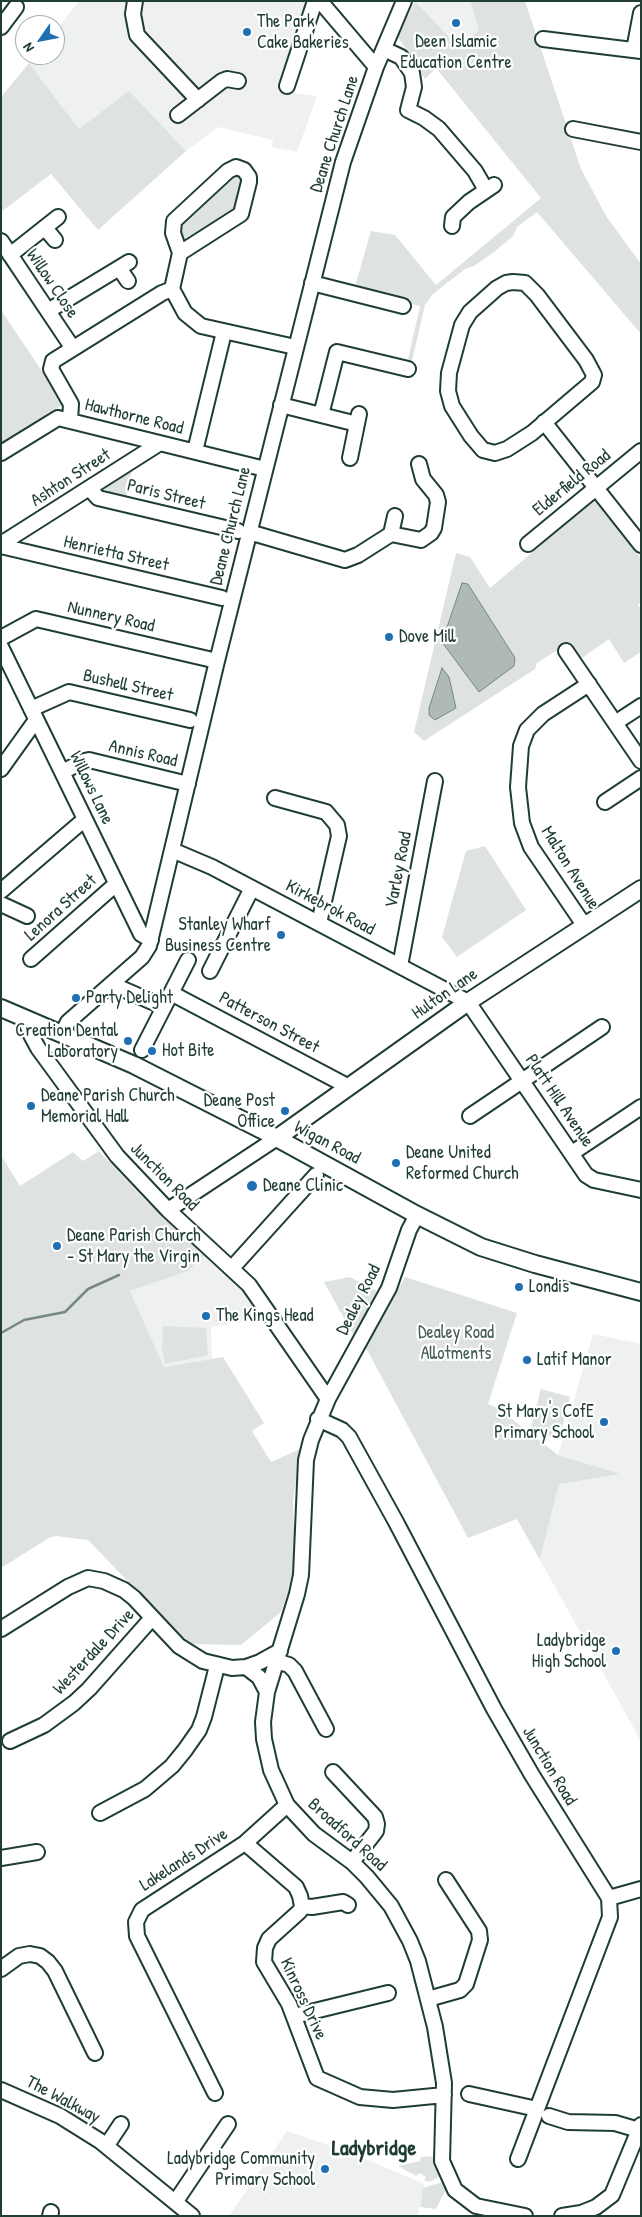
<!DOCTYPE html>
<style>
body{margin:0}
#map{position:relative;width:642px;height:2217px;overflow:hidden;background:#fff;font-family:"Patrick Hand",sans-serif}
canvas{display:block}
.frame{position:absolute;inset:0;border:2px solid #1f3d34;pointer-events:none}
.north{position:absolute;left:15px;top:15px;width:50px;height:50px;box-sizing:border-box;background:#fff;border:1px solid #a5b1ae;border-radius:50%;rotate:237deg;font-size:14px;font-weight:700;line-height:20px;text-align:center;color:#1f3d34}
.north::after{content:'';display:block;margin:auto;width:18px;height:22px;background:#1f6fb2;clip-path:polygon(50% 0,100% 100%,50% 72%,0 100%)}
</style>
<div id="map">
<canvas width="642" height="2217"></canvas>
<div class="frame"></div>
<div class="north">N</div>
</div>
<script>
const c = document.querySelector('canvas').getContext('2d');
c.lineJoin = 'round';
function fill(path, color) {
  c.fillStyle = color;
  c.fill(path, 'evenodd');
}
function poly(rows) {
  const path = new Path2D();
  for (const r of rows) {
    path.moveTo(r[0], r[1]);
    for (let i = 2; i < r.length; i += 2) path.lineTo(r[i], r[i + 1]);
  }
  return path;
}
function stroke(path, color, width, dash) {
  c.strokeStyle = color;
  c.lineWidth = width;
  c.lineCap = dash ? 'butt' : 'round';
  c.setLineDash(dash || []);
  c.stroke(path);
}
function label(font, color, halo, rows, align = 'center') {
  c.font = font + ' "Patrick Hand",sans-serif';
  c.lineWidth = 4.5;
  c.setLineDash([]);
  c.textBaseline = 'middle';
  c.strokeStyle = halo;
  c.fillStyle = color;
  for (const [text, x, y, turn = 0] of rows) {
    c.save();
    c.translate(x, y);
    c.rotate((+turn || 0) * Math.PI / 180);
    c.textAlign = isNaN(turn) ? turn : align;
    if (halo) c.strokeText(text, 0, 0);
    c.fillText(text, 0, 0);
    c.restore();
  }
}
const built = poly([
 [79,1,306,1,278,91,317,96,297,152,272,147,273,140,218,127,186,151,129,92,79,129,29,63,36,55,55,55,55,32],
 [415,1,470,1,479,30,459,49],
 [204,1255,234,1281,263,1318,211,1327,212,1359,164,1367,130,1291,187,1271],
 [593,1334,641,1344,641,1741,540,1560,559,1483,619,1474,558,1455],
 [287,2131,354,2154,424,2184,418,2216,229,2216]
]);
const green = poly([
 [415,1,459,48,479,30,470,1,525,1,581,169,606,216,641,264,641,334,537,212,517,227,513,236,494,252,474,266,465,269,433,294,425,305,411,365,407,364,420,306,354,290,371,231,395,235,436,285,541,198,436,68,425,79,398,37],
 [29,63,79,129,129,91,186,151,98,230,51,174,1,212,1,97],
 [234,171,243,177,242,205,190,241,179,238,179,228,181,224],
 [1,310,64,404,1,444],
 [132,470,126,496,105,491,105,488],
 [597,498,641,559,641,602,638,605,641,609,641,652,624,663,609,639,579,660,568,643,537,663,535,669,424,741,414,732,456,553,470,557,490,588],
 [485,846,526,910,457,957,442,937,466,851],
 [99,1151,150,1205,204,1255,188,1271,130,1291,164,1367,223,1357,264,1423,252,1431,271,1462,300,1449,293,1502,295,1559,290,1587,281,1612,241,1645,188,1644,88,1540,56,1536,49,1538,1,1568,1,1155,20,1186,73,1152,83,1161],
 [350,1277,377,1291,354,1336,324,1282],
 [405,1277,517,1313,488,1404,499,1409,558,1455,620,1474,559,1484,540,1560,517,1519,468,1538,366,1348],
 [163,1326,206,1328,208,1355,165,1364,162,1349],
 [541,1389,570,1397,559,1439,530,1431],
 [437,2156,441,2176,429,2182,424,2180,426,2177,420,2173,416,2176,398,2166,420,2161,421,2157],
 [442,2182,446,2189,436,2209,420,2207,423,2188]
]);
const water = poly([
 [462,583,468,584,515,658,514,666,479,692,442,642,462,583],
 [442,668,449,677,456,708,435,720,429,715,429,708,442,668]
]);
const stream = poly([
 [1,1333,24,1320,65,1312,88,1289,119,1275]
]);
const minor = poly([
 [135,1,133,14,137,35,198,100],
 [320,1,376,67],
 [1,27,16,7],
 [543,39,641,51],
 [384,49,401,57,412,73,414,87,408,110,424,118,439,129,475,171,486,190],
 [634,50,641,13],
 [287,86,315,1],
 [178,115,222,81,227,79,238,81],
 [573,129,641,142],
 [452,226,453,217,469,202,494,185],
 [45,228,55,240],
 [1,241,72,347],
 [180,253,241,214,249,182,249,177,244,170,236,167,228,171,174,221,173,233,180,253,172,289,185,313,201,326,295,347],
 [10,255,58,217],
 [119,268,128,281],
 [513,282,525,283,537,295,586,360,594,375,592,382,532,433,507,449,495,453,483,450,471,436,452,406,448,391,449,373,462,325,470,312,497,288,506,283,513,282],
 [312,283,403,306],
 [48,311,129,262],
 [281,405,357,424],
 [321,415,337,352,408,369],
 [70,421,71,404,51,369,53,361,162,293,172,289],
 [544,422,641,545],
 [195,451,224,332],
 [1,453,58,418,265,469],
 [350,458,359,414],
 [89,488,98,498,238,531],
 [249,532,345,560,358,555,391,534,421,540,431,533,434,528,438,502,436,495,423,479,419,464],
 [391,534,395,516],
 [1,544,160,443],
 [528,544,641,451],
 [1,546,222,598],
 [1,638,36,619,217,661],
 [1,647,141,934,151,940],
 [566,651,641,761],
 [31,709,69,692,190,720],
 [615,723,641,706],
 [1,769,36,720],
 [62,772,84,761,89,760,188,784],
 [275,798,326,812,337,825,339,836,319,923],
 [605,802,641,778],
 [172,850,212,867,468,1002,586,1175,594,1180,641,1190],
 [1,891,85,819],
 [1,904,27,916],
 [584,925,531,847,522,823,518,787,521,746,527,730,543,714,589,684],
 [31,959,116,884],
 [400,966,435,781],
 [210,971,252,888],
 [111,984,164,1007],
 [171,993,349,1087],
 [25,1018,31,1035,38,1048,117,1156,168,1210,249,1285,328,1399],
 [62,1034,68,1022,142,957,149,946,217,661,343,162,376,67,404,1],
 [142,1050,188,960],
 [470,1116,602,1027],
 [572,1153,641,1107],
 [168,1210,277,1138],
 [417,1215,409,1230,389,1288,328,1399,311,1440,306,1460,301,1575,297,1594,267,1692,263,1722,264,1739,271,1770,287,1805,314,1834,352,1862,367,1877,391,1906,410,1941,418,1961,435,2027,444,2083,442,2161,455,2190,476,2206,525,2216],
 [232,1268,316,1175],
 [318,1419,342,1430,349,1437,396,1522,494,1709,532,1775,609,1898,610,1917,518,2159],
 [1,1629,68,1587,88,1578,104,1581,124,1590,134,1598,179,1646,203,1661,232,1668,246,1667,260,1662,280,1651],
 [276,1661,289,1665,295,1671,326,1729],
 [246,1667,259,1677,267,1692],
 [10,1741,44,1725,74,1703,89,1689,152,1618],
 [333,1772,375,1817,377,1824,376,1831,352,1862],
 [100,1813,145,1789,172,1766,185,1750,199,1730,204,1717,217,1666],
 [245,1843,296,1887,300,1896,302,1906,300,1911,269,1939,265,1948,264,1962,289,2004,317,2078,360,2097,393,2100,444,2095],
 [1,1858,37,1852],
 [609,1898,641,1889],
 [302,1906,312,1907,343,1902,348,1905],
 [1,1969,19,1956,30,1954,40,1956,48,1962,55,1971,95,2053],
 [428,1999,460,1990,466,1984,480,1940,479,1931,446,1880],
 [294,2016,388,1993],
 [1,2090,60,2116,100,2141,192,2216],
 [215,2093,137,1936,136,1922,142,1910,245,1843,287,1805],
 [469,2094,537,2109],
 [549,2116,568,2122,615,2123,639,2130],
 [107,2145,121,2124],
 [176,2201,228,2124],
 [50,2216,51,2212],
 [562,2216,581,2213,596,2207,612,2195,641,2125]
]);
const major = poly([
 [1,1008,134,1065,262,1130,417,1215,481,1247,535,1264,641,1292],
 [277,1138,468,1002,641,889]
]);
const markers = [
 [456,23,5,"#1f6fb2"],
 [247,32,5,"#1f6fb2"],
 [389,637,5,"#1f6fb2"],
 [281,935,5,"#1f6fb2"],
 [76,998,5,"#1f6fb2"],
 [128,1041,5,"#1f6fb2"],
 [152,1051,5,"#1f6fb2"],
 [31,1106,5,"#1f6fb2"],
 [285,1111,5,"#1f6fb2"],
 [396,1163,5,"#1f6fb2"],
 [252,1186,6,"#1f6fb2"],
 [57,1246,5,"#1f6fb2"],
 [519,1287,5,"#1f6fb2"],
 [206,1316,5,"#1f6fb2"],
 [527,1360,5,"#1f6fb2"],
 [604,1422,5,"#1f6fb2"],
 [616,1651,5,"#1f6fb2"],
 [325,2169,5,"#1f6fb2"]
];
const poiNames = [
 ["The Park",257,22],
 ["Cake Bakeries",257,43],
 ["Deen Islamic",456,42,"center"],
 ["Education Centre",456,63,"center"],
 ["Dove Mill",399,637],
 ["Stanley Wharf",271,925,"right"],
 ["Business Centre",271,946,"right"],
 ["Party Delight",86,998],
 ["Creation Dental",118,1031,"right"],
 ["Laboratory",118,1052,"right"],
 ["Hot Bite",162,1051],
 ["Deane Parish Church",41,1096],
 ["Memorial Hall",41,1117],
 ["Deane Post",275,1101,"right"],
 ["Office",275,1122,"right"],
 ["Deane United",406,1153],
 ["Reformed Church",406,1174],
 ["Deane Clinic",263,1186],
 ["Deane Parish Church",67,1236],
 ["- St Mary the Virgin",67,1257],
 ["Londis",529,1287],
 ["The Kings Head",216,1316],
 ["Latif Manor",537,1360],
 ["St Mary's CofE",594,1412,"right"],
 ["Primary School",594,1433,"right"],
 ["Ladybridge",606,1641,"right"],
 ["High School",606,1662,"right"],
 ["Ladybridge Community",315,2159,"right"],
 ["Primary School",315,2180,"right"]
];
const streetNames = [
 ["Deane Church Lane",335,134,-72],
 ["Willow Close",52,284,56],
 ["Hawthorne Road",134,417,14],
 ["Ashton Street",71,478,-33],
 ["Elderfield Road",572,483,-39],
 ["Paris Street",166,495,14],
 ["Deane Church Lane",231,526,-76],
 ["Henrietta Street",116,554,13],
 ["Nunnery Road",111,617,13],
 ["Bushell Street",128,686,13],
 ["Annis Road",143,754,13],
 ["Willows Lane",91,788,64],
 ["Malton Avenue",570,868,58],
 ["Varley Road",399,870,-79],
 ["Lenora Street",61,908,-42],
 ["Kirkebrok Road",330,908,28],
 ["Hulton Lane",445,994,-35],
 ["Patterson Street",269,1023,28],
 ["Platt Hill Avenue",559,1101,56],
 ["Wigan Road",327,1143,28],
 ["Junction Road",164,1177,45],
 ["Dealey Road",359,1300,-63],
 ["Westerdale Drive",94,1652,-47],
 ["Junction Road",549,1766,59],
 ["Broadford Road",347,1835,42],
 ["Lakelands Drive",184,1860,-33],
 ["Kinross Drive",303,1999,65],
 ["The Walkway",63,2100,28]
];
const parkNames = [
 ["Dealey Road",456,1333],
 ["Allotments",456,1354]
];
const districtNames = [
 ["Ladybridge",374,2149]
];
fill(built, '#eef1f0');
fill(green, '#dee3e2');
fill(water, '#afbab7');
stroke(water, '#758883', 1);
stroke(stream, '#758883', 2.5);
stroke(minor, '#1f3d34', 18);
stroke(major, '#1f3d34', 20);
stroke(minor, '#fff', 14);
stroke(major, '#fff', 16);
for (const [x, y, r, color] of markers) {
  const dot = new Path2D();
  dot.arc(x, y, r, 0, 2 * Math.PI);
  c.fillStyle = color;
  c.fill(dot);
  stroke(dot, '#fff', 2);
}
label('18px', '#1f3d34', '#fff', poiNames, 'left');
label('18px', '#1f3d34', '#fff', streetNames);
label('18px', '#455e57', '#fff', parkNames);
label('bold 22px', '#1f3d34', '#fff', districtNames);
</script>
